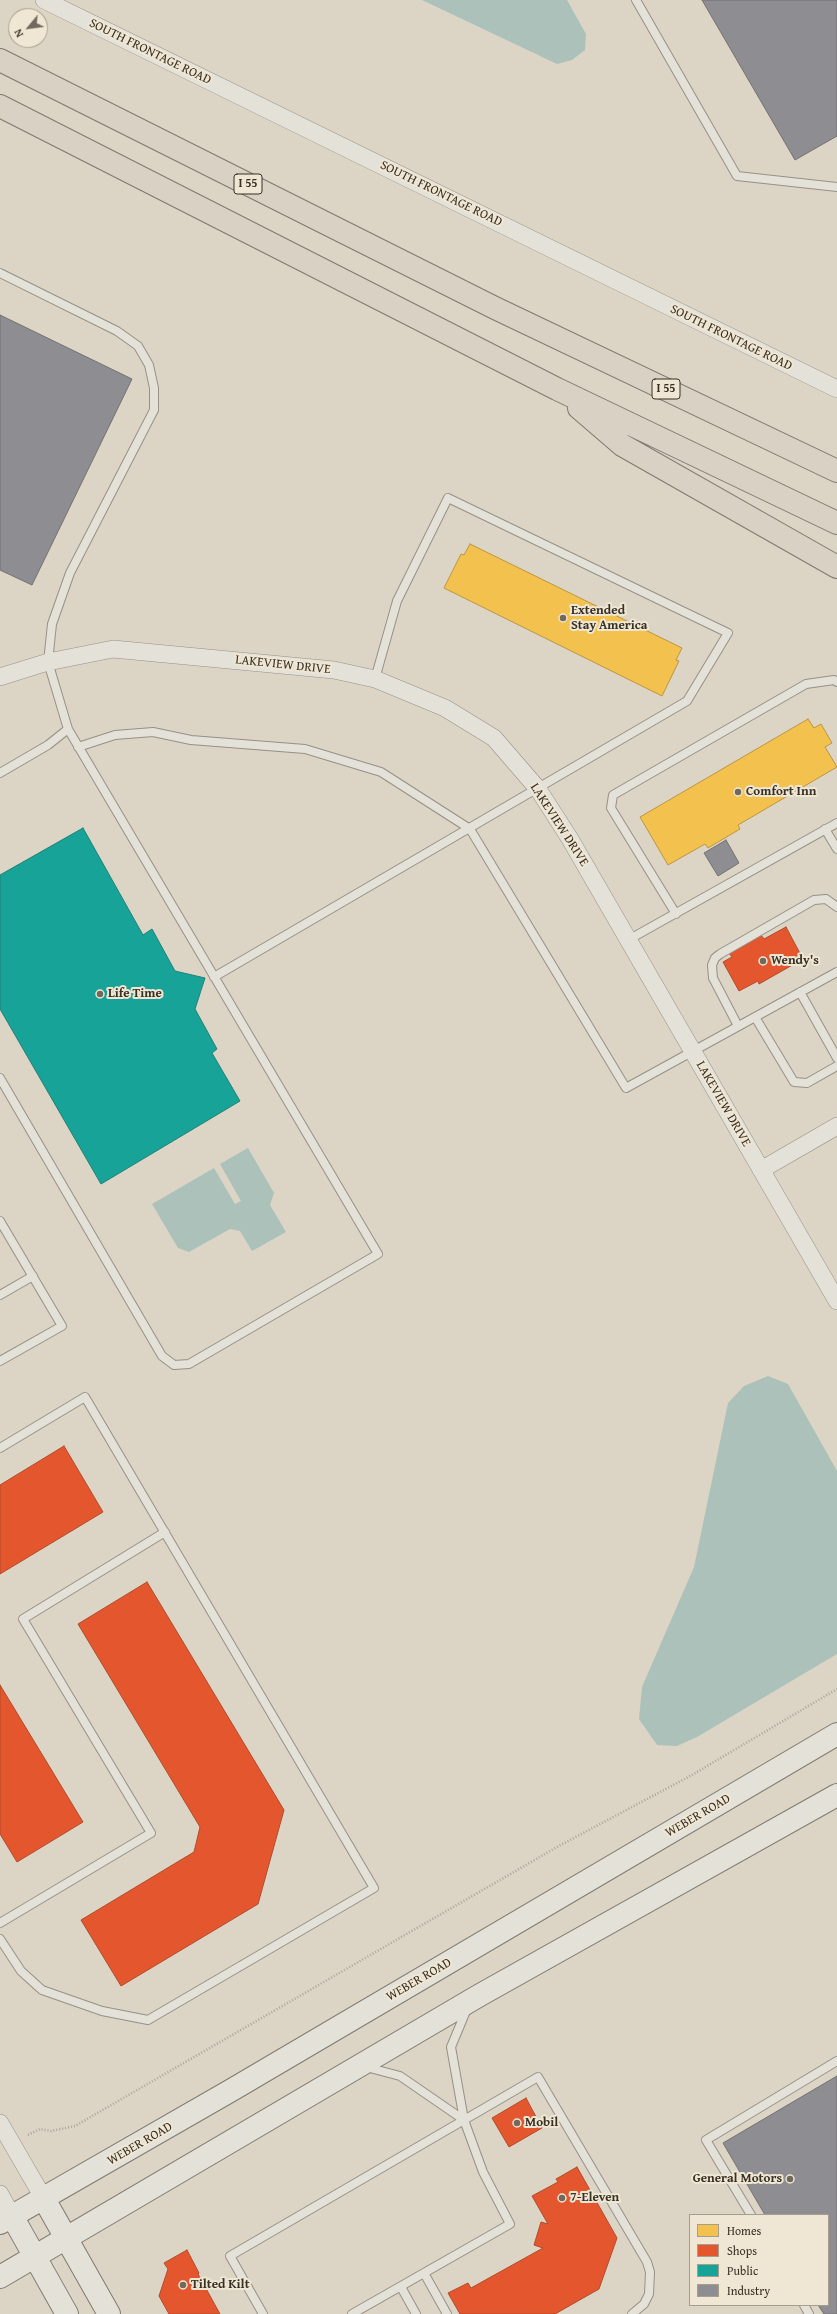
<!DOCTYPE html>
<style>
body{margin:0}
#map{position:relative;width:837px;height:2314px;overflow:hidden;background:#dcd5c5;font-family:"Gentium Book Plus",serif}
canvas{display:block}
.legend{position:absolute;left:689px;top:2214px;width:140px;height:92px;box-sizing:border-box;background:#efe6d3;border:1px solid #a69d8d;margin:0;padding:5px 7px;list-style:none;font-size:12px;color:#382f25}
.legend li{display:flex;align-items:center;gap:8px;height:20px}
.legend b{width:20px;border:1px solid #a69d8d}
.north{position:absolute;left:8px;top:8px;width:40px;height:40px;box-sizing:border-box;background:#efe6d3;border:1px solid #a69d8d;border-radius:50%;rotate:241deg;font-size:11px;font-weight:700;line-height:16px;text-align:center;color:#382f25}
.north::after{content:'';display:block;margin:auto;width:14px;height:18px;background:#71695d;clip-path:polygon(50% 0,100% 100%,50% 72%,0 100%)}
</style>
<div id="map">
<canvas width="837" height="2314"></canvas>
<ul class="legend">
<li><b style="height:11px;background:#f2c14e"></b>Homes</li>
<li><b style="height:11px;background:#e4572e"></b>Shops</li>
<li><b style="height:11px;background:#17a398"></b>Public</li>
<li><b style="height:11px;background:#8d8d92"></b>Industry</li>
</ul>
<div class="north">N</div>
</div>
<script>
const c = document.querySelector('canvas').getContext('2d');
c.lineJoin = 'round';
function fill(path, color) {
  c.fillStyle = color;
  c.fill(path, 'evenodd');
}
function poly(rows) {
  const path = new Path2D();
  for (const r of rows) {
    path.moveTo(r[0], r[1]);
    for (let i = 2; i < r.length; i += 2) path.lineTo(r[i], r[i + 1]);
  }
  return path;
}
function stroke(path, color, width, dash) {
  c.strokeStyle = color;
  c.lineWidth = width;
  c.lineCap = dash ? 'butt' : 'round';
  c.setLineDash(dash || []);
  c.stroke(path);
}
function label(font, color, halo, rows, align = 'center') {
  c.font = font + ' "Gentium Book Plus",serif';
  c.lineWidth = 4;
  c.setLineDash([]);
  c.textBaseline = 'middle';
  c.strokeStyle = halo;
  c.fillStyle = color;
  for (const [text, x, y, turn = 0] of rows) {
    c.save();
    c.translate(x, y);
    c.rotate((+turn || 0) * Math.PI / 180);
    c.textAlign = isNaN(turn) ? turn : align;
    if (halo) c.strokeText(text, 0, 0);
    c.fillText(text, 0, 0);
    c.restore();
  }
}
const water = poly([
 [422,0,567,0,586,34,585,50,572,60,557,64],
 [248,1148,274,1193,270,1205,286,1232,252,1251,240,1231,230,1229,189,1252,178,1248,152,1204,214,1168,235,1204,241,1201,220,1164],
 [768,1376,788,1384,837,1471,837,1654,697,1737,677,1746,657,1745,639,1719,642,1687,694,1567,728,1403,744,1386]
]);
const homes = poly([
 [470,544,682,648,676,660,679,661,662,696,444,588,461,554,464,555,470,544],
 [808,719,814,728,821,724,832,743,825,747,837,767,738,825,740,829,708,848,705,844,668,865,640,817,808,719]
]);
const shops = poly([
 [786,927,803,959,759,984,758,981,739,991,723,962,732,957,729,953,761,935,764,939,786,927],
 [64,1446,103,1512,0,1574,0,1485,64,1446],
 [147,1582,284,1810,258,1904,121,1986,81,1920,194,1852,200,1827,78,1624,147,1582],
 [0,1685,83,1822,17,1862,0,1834,0,1685],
 [526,2098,542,2128,509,2147,492,2118,526,2098],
 [577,2167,617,2238,599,2289,555,2314,460,2314,448,2293,468,2283,471,2288,543,2248,534,2245,541,2222,548,2224,532,2196,558,2182,556,2179,577,2167],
 [187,2250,199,2273,198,2274,220,2314,169,2314,159,2296,168,2269,164,2263,187,2250]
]);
const public = poly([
 [83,828,143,935,152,929,175,971,205,978,195,1009,217,1049,212,1053,240,1101,101,1184,0,1009,0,875,83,828]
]);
const industry = poly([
 [702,0,837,0,837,136,795,160,702,0],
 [0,315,132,379,32,585,0,570,0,315],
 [726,840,739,863,718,876,704,853,726,840],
 [837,2076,837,2314,824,2314,818,2305,828,2305,828,2215,765,2215,723,2143,837,2076]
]);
const path = poly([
 [28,2135,40,2129,51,2131,75,2126,557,1847,692,1775,837,1689]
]);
const lane = poly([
 [636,0,737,176,837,187],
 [0,273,117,331,138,346,149,365,154,388,154,410,70,573,52,624,48,662,68,729,378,1254,189,1364,174,1365,162,1356,0,1078],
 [78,747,115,735,153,732,191,740,305,749,381,772,470,829,626,1088,837,972],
 [0,773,48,745,68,729],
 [825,829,837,849],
 [676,914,611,808,613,795,806,684,834,680,837,682],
 [628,940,837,823],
 [214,977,687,701,728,633,448,498,397,601,375,679],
 [800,992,837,1058],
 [755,1017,794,1082,807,1083,837,1066],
 [738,1026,713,978,712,965,715,958,720,954,814,900,826,899,837,907],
 [0,1221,62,1326,0,1361],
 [0,1295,33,1276],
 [0,1448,85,1397,374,1888,148,2020,102,2011,42,1990,21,1971,0,1939],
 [0,1923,151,1833,23,1619,165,1532],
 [366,2067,400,2076,464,2120],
 [751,2215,706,2140,837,2061],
 [424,2273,447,2314],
 [401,2287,416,2314],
 [804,2305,809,2314],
 [263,2314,230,2256,538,2077,647,2262,650,2272,649,2294,644,2304,632,2314],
 [352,2314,510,2224,483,2172,464,2120,451,2047,466,2011]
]);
const street = poly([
 [44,0,837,389],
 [0,677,48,662,113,649,334,670,375,679,445,708,494,738,538,789,570,839,837,1301],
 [761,1170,837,1126],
 [0,2123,44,2199],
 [0,2194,12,2216]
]);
const secondary = poly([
 [44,2199,109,2314],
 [12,2216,67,2314],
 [0,2223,230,2091,837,1734],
 [0,2277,480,1995,837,1795]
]);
const highway = poly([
 [0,60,495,308,837,471],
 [0,106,557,389,837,523],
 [579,408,622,445,837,567]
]);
const markers = [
 [563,618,4,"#71695d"],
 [738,792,4,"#71695d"],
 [763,961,4,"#71695d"],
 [100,994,4,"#71695d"],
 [517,2123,4,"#71695d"],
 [790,2179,4,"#71695d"],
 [562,2198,4,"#71695d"],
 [183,2285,4,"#71695d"]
];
const shields = [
 [248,184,28],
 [666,389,28]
];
const shieldNames = [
 ["I 55",248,184],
 ["I 55",666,389]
];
const streetNames = [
 ["SOUTH FRONTAGE ROAD",150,52,26],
 ["SOUTH FRONTAGE ROAD",441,194,26],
 ["SOUTH FRONTAGE ROAD",731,338,26],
 ["LAKEVIEW DRIVE",283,665,6],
 ["LAKEVIEW DRIVE",559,825,57],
 ["LAKEVIEW DRIVE",723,1104,60],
 ["WEBER ROAD",698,1816,-30],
 ["WEBER ROAD",419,1980,-30],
 ["WEBER ROAD",140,2144,-30]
];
const poiNames = [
 ["Extended",571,611],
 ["Stay America",571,626],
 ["Comfort Inn",746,792],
 ["Wendy's",771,961],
 ["Life Time",108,994],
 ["Mobil",525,2123],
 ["General Motors",782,2179,"right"],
 ["7-Eleven",570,2198],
 ["Tilted Kilt",191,2285]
];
fill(water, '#acc1b9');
fill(homes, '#f2c14e');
stroke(homes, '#ba9542', 1);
fill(shops, '#e4572e');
stroke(shops, '#b04b2b', 1);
fill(public, '#17a398');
stroke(public, '#218076', 1);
fill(industry, '#8d8d92');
stroke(industry, '#747171', 1);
stroke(lane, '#969086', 10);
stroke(street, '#969086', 18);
stroke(secondary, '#7e7a70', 24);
stroke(highway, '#7e7a70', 24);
stroke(path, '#a7a49c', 2.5, [1, 2]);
stroke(lane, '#e4e1d9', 8);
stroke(street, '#e4e1d9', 17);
stroke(secondary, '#e4e1d9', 22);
stroke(highway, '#d8d1c4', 22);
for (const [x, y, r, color] of markers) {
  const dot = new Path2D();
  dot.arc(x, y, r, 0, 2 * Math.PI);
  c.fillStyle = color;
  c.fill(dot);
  stroke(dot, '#efe6d3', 1.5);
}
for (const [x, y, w] of shields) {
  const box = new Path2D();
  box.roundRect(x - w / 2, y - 10, w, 20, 3);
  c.fillStyle = '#efe6d3';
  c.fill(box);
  stroke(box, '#382f25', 1);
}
label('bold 12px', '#382f25', null, shieldNames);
label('13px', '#382f25', '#efe6d3', streetNames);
label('bold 13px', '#382f25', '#efe6d3', poiNames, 'left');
</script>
